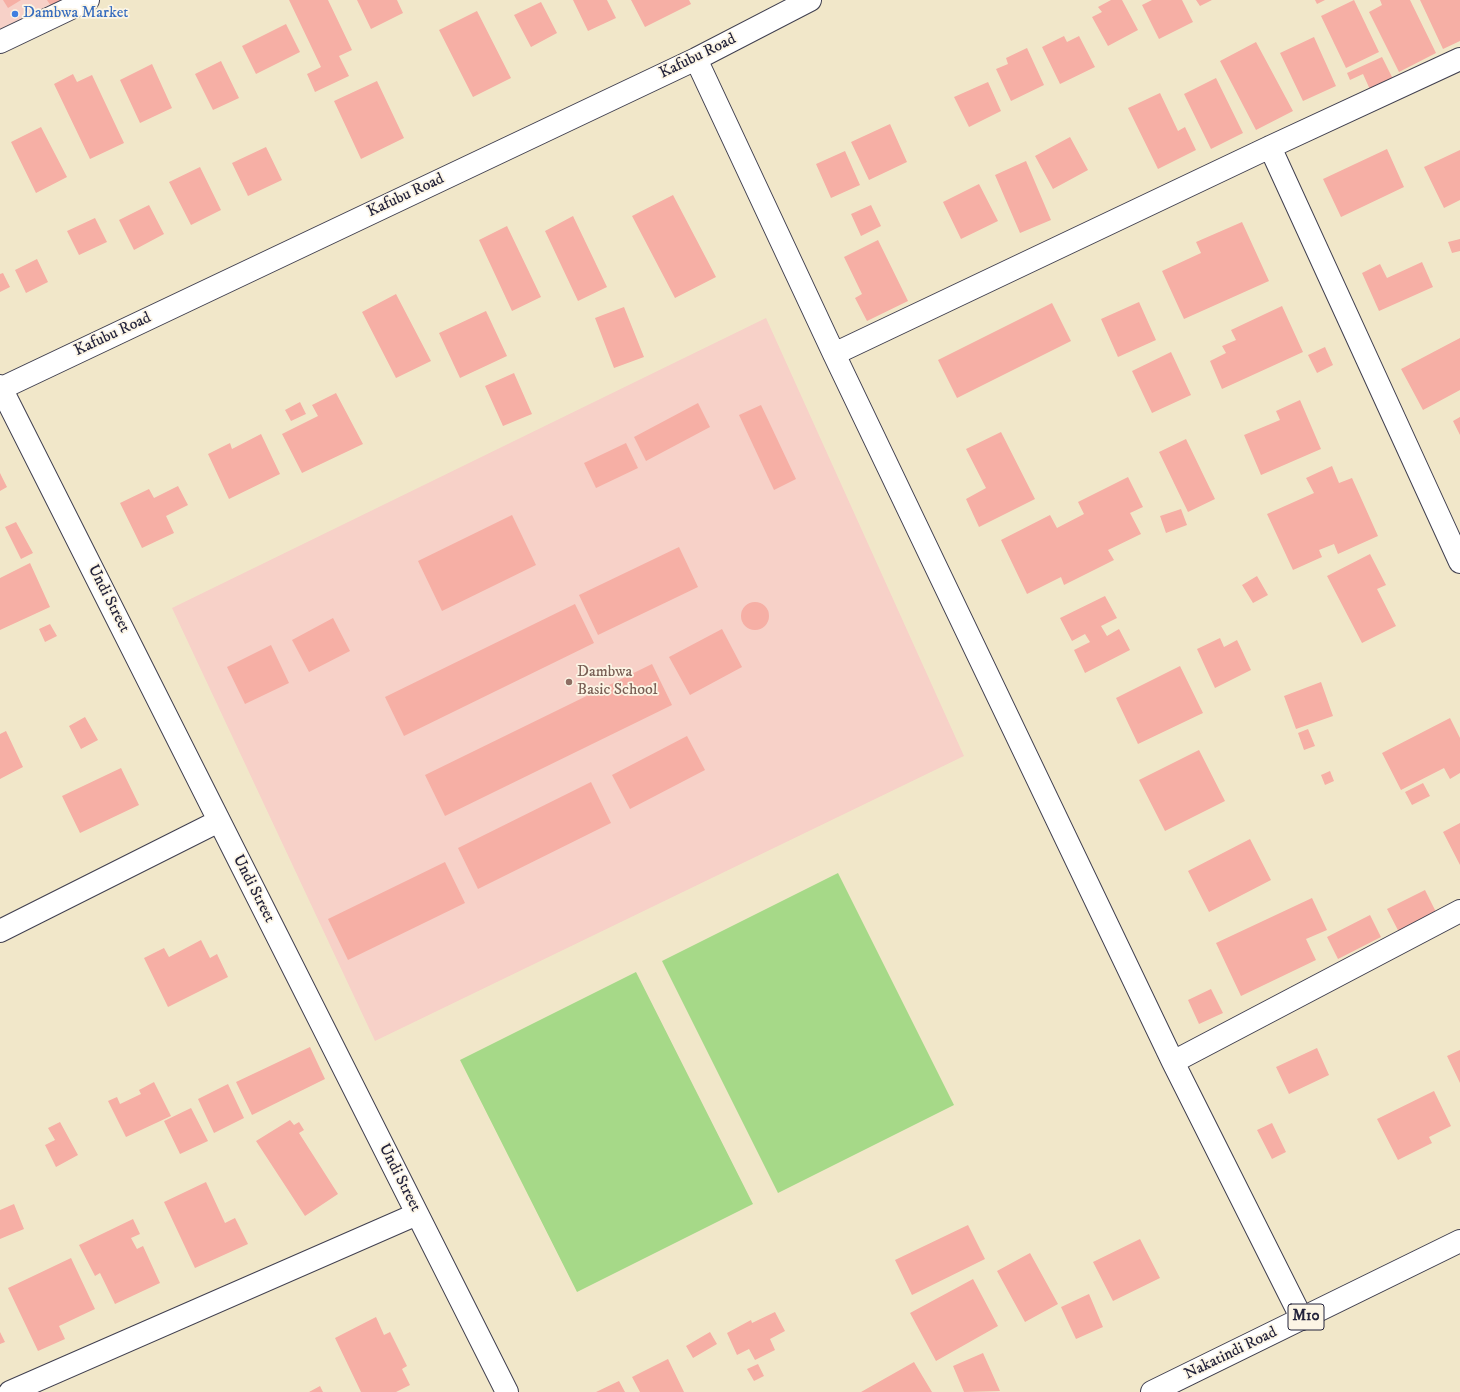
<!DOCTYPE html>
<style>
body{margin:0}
canvas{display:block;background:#f1e7c9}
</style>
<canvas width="1460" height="1392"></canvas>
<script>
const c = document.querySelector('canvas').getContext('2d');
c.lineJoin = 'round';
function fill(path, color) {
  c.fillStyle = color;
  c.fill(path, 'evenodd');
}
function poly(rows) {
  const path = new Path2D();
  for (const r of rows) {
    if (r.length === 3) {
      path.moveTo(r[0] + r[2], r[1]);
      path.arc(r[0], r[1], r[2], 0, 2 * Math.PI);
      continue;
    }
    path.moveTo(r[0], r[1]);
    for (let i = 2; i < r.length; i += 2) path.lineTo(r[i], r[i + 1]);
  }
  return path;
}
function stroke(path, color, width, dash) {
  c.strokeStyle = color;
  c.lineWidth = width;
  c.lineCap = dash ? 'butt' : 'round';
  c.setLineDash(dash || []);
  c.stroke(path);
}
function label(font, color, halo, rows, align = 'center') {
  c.font = font + ' "IM FELL DW Pica",serif';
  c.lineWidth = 3.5;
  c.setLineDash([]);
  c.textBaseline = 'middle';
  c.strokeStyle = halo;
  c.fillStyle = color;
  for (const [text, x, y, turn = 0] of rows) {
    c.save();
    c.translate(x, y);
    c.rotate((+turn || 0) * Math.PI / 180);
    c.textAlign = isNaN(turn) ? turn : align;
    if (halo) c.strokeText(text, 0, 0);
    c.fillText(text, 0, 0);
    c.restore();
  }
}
const built = poly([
 [0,0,60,0,0,29],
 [766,318,964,756,375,1041,172,608]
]);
const green = poly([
 [838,873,954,1105,778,1193,662,961],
 [636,972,753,1204,577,1292,460,1060]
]);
const building = poly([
 [3,0,21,0,8,8],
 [47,0,62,0,51,6],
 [289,0,328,0,352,50,339,56,349,76,315,92,307,74,321,67],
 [357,0,397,0,403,13,371,29],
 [573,0,607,0,616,18,588,31],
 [631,0,689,0,691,4,645,27],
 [1111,0,1122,0,1138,30,1108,46,1092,17,1102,12,1098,7],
 [1152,0,1182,0,1193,22,1159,39,1142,5],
 [1196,0,1212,0,1200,6],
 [1315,0,1325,0,1317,4],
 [1354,0,1379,52,1346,68,1321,16],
 [1380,0,1410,0,1436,53,1399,72,1369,12,1382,5],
 [1420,0,1460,0,1460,41,1443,49],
 [541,2,557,33,531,47,514,15],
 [477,11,511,78,473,97,439,30],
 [286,24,300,52,256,74,242,46],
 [1064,36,1067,42,1079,36,1095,67,1060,84,1042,47],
 [1314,37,1336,86,1303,101,1280,53],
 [1256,42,1293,111,1256,130,1220,61],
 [1027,48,1044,85,1011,101,996,69,1008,64,1006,58],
 [1382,57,1395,83,1372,94,1363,74,1350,80,1347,73],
 [221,61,239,98,213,110,195,74],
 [152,64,172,108,140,123,120,80],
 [73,74,77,82,92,75,124,143,90,159,54,84],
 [1216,78,1243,133,1211,149,1184,94],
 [377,81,404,138,361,159,334,101],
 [988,82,1001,111,969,127,954,97],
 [1160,93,1178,131,1185,127,1196,150,1158,169,1128,108],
 [890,124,907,162,869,180,851,142],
 [41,127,67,177,36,193,11,142],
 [1070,137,1088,170,1053,189,1035,156],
 [266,147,282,180,248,196,232,163],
 [1387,149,1404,187,1341,217,1323,179],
 [1460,150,1460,200,1444,208,1424,167],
 [845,151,860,185,831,198,816,164],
 [1026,161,1051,220,1020,233,995,175],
 [200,167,221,210,191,225,169,182],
 [979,184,998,221,961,239,943,202],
 [673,195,716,277,675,298,632,216],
 [149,205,164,234,134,250,119,220],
 [871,205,881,226,861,236,851,214],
 [573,216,607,287,578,301,545,231],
 [95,218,107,242,79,255,67,231],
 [1242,222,1269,281,1184,319,1162,271,1201,253,1196,242],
 [507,226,541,297,512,311,479,240],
 [1460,239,1460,251,1452,253,1448,242],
 [878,240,908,301,867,321,855,298,862,294,844,257],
 [37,259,48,282,26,293,15,270],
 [1422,262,1433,287,1379,311,1362,273,1380,264,1387,278],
 [3,273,10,287,0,292,0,274],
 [396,294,431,361,396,378,362,312],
 [1139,302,1156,340,1118,357,1101,319],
 [1052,303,1071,341,957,398,938,360],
 [1282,306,1303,352,1222,389,1210,361,1226,353,1222,346,1236,340,1231,330],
 [624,307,644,357,614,368,595,318],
 [486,311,507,356,460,378,439,333],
 [1460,338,1460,390,1423,410,1401,369],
 [1325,347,1333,365,1317,373,1308,355],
 [1171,352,1191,395,1152,413,1132,371],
 [514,373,532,414,503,426,485,386],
 [336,393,363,444,302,473,282,434,318,416,312,405],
 [1300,400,1321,449,1261,475,1244,435,1280,420,1276,411],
 [300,402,306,414,291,421,285,410],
 [698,403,710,427,646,461,634,437],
 [761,405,796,479,774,490,739,415],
 [1460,417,1460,435,1453,421],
 [1001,432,1035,499,979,527,966,499,986,488,966,449],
 [261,434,280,474,229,499,208,454,230,443,232,449],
 [1186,439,1215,499,1188,512,1159,452],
 [626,443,638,468,596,488,584,463],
 [1332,466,1339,483,1352,478,1378,536,1338,554,1334,544,1319,550,1322,557,1293,570,1267,514,1314,493,1306,478],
 [0,473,7,487,0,491],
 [1128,477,1143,507,1130,513,1141,534,1108,550,1114,560,1064,585,1061,577,1027,594,1001,540,1050,515,1057,528,1084,514,1078,502],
 [178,486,188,505,166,516,174,533,142,548,120,503,149,489,154,498],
 [1181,509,1187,525,1166,533,1160,516],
 [512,515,536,565,442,611,418,561],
 [16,522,33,553,21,559,5,527],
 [679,547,698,587,598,635,579,595],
 [1370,554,1386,585,1377,589,1396,626,1362,643,1327,576],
 [30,563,50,607,0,630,0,578],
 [1257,576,1268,595,1253,603,1242,585],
 [1105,596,1117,618,1101,626,1107,636,1119,629,1130,650,1085,673,1074,650,1090,642,1085,634,1072,641,1060,618],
 [755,616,14],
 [575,604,594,643,404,736,385,697],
 [333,618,350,651,309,672,292,640],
 [50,624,57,636,45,642,39,629],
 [722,629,742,667,690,695,669,657],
 [1220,638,1224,647,1237,640,1251,670,1215,688,1197,649],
 [271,645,289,683,245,704,227,667],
 [652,664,672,705,445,816,425,775],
 [1180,666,1203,713,1138,744,1116,698],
 [1321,682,1333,716,1296,729,1284,696],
 [85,717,98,740,81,749,69,726],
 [1450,718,1460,738,1460,773,1450,779,1444,768,1401,790,1382,753],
 [1308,729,1315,746,1304,750,1298,733],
 [6,731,23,767,0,779,0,734],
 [687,736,705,770,630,809,612,775],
 [1199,750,1225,801,1165,831,1139,780],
 [121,768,139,805,80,833,62,796],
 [1330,771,1334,781,1325,785,1321,775],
 [591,782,611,823,478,889,458,848],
 [1423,783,1430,796,1412,805,1405,792],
 [1460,823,1460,865,1443,832],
 [1250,839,1271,880,1209,912,1188,871],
 [445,862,465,903,348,960,328,919],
 [1425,890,1438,916,1401,936,1387,909],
 [1312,898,1327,930,1306,939,1316,960,1241,996,1216,943],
 [1370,915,1381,937,1338,959,1327,937],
 [201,940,210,958,217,954,228,977,168,1007,144,958,164,948,169,957],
 [1211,989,1223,1013,1199,1024,1188,1000],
 [310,1047,325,1079,252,1115,236,1082],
 [1317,1048,1329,1075,1289,1094,1276,1067],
 [1460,1050,1460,1083,1447,1056],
 [154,1082,171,1116,126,1137,108,1101,117,1097,120,1104,141,1094,139,1090],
 [228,1084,244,1118,214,1133,198,1099],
 [1434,1091,1451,1126,1429,1137,1432,1143,1398,1160,1377,1119],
 [191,1108,208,1141,180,1154,164,1121],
 [290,1120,294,1125,299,1122,304,1130,299,1133,338,1194,305,1216,256,1141],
 [60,1122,78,1155,56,1167,45,1145,55,1140,48,1128],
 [1272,1123,1286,1152,1272,1159,1257,1130],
 [206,1182,225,1223,235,1218,248,1244,195,1268,164,1202],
 [14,1204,24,1229,0,1239,0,1210],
 [133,1219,140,1234,131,1238,137,1249,143,1246,160,1283,115,1304,100,1273,95,1276,79,1245],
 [968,1225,985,1259,912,1295,895,1260],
 [1140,1239,1160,1278,1113,1301,1093,1262],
 [1030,1253,1058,1304,1025,1322,997,1271],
 [71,1258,95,1309,59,1326,65,1339,38,1351,8,1288],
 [973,1279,998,1326,936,1361,910,1313],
 [1089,1294,1103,1327,1076,1339,1061,1307],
 [775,1312,785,1331,770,1339,775,1350,755,1360,749,1349,737,1355,727,1333,751,1320,752,1323],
 [376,1317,384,1335,390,1332,407,1366,402,1369,410,1385,396,1392,361,1392,335,1338],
 [0,1332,5,1342,0,1344],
 [710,1332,717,1344,693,1358,686,1346],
 [983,1353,1000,1391,964,1392,953,1366],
 [668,1359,684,1392,640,1392,632,1377],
 [914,1362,932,1392,861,1392],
 [758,1364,764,1376,754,1381,747,1369],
 [619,1381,625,1392,596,1392],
 [320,1386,323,1392,309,1392]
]);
const street = poly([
 [0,42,88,0],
 [696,59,834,354,1173,1062,1302,1319],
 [1270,147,1460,562],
 [834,354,1270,147,1460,59],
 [0,386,507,1392],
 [0,389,696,59,810,0],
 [0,931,219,821],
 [1173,1062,1460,911],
 [10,1392,417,1214]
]);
const highway = poly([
 [1152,1392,1460,1241]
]);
const markers = [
 [15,14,4,"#3f7fe0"],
 [569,682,4,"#8d6e63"]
];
const shields = [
 [1306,1317,36]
];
const shieldNames = [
 ["M10",1306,1317]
];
const shopNames = [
 ["Dambwa Market",23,14]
];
const streetNames = [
 ["Kafubu Road",698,57,-26],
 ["Kafubu Road",406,196,-25],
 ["Kafubu Road",113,335,-25],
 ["Undi Street",108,599,63],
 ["Undi Street",253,889,63],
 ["Undi Street",399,1178,63],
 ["Nakatindi Road",1231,1354,-26]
];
const educationNames = [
 ["Dambwa",577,673],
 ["Basic School",577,691]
];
fill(built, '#f7d1c8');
fill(green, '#a6d988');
fill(building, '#f6afa5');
stroke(street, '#414050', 24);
stroke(highway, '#414050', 24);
stroke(street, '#fff', 22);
stroke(highway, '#fff', 22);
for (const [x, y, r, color] of markers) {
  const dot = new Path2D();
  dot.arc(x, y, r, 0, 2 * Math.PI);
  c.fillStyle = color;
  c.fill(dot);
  stroke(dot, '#fcf5e5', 1.5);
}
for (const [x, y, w] of shields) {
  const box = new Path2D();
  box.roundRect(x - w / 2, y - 13, w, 26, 3);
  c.fillStyle = '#fcf5e5';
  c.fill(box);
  stroke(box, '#22223b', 1);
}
label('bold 15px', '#22223b', null, shieldNames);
label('16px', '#366cbe', '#fcf5e5', shopNames, 'left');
label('16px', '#22223b', '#fcf5e5', streetNames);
label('16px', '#785e54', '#fcf5e5', educationNames, 'left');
</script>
